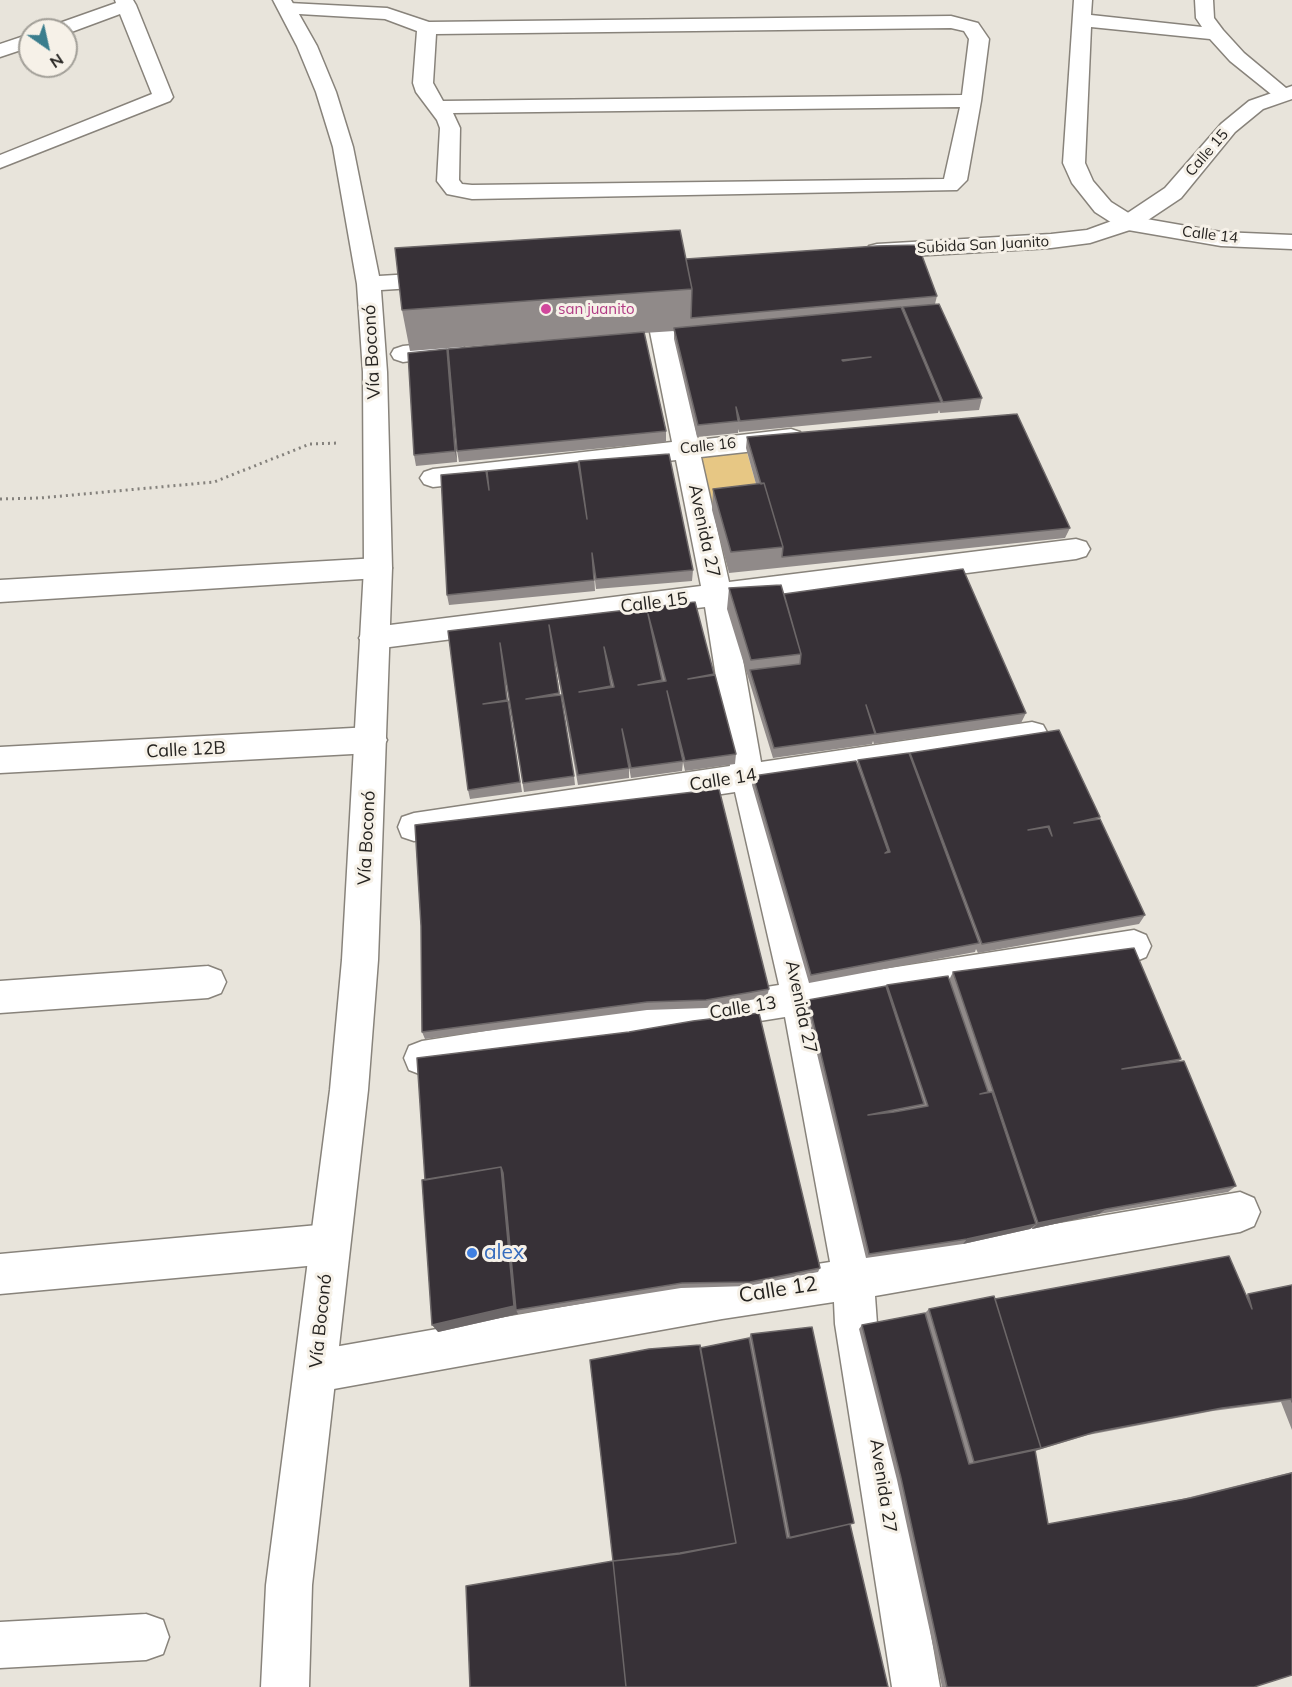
<!DOCTYPE html>
<meta charset="utf-8">
<style>
body{margin:0}
#map{position:relative;width:1292px;height:1687px;overflow:hidden;background:#e8e4db;font-family:Mulish,sans-serif}
canvas{display:block}
.north{position:absolute;left:18px;top:18px;width:60px;height:60px;box-sizing:border-box;background:#f6f1e8;border:2px solid #a29f98;border-radius:50%;rotate:146deg;font-size:16px;font-weight:700;line-height:24px;text-align:center;color:#252320}
.north::after{content:'';display:block;margin:auto;width:21px;height:27px;background:#3a7d8d;clip-path:polygon(50% 0,100% 100%,50% 72%,0 100%)}
</style>
<div id="map">
<canvas width="1292" height="1687"></canvas>
<div class="north">N</div>
</div>
<script>
const c = document.querySelector('canvas').getContext('2d');
c.lineJoin = 'round';
function fill(path, color) {
  c.fillStyle = color;
  c.fill(path, 'evenodd');
}
function poly(rows) {
  const path = new Path2D();
  for (const r of rows) {
    path.moveTo(r[0], r[1]);
    for (let i = 2; i < r.length; i += 2) path.lineTo(r[i], r[i + 1]);
  }
  return path;
}
function stroke(path, color, width, dash) {
  c.strokeStyle = color;
  c.lineWidth = width;
  c.lineCap = dash ? 'butt' : 'round';
  c.setLineDash(dash || []);
  c.stroke(path);
}
function label(font, color, halo, rows, align = 'center') {
  c.font = font + ' Mulish,sans-serif';
  c.lineWidth = 6;
  c.setLineDash([]);
  c.textBaseline = 'middle';
  c.strokeStyle = halo;
  c.fillStyle = color;
  for (const [text, x, y, turn = 0] of rows) {
    c.save();
    c.translate(x, y);
    c.rotate((+turn || 0) * Math.PI / 180);
    c.textAlign = isNaN(turn) ? turn : align;
    if (halo) c.strokeText(text, 0, 0);
    c.fillText(text, 0, 0);
    c.restore();
  }
}
const green = poly([
 [746,449,762,505,712,510,698,454]
]);
const path = poly([
 [0,499,40,498,214,482,310,444,339,443]
]);
const street = poly([
 [115,0,133,0,136,5,173,97,170,101,0,168,0,155,152,94,120,14,66,34,66,30,49,30,51,26,116,3,115,0],
 [1074,0,1092,0,1091,15,1202,27,1196,18,1195,0,1213,0,1214,18,1223,30,1244,53,1292,93,1290,98,1276,98,1230,61,1210,39,1091,27,1085,163,1093,181,1111,202,1135,217,1221,232,1292,235,1292,249,1221,246,1128,230,1120,228,1095,212,1072,183,1063,163,1074,0],
 [289,3,387,8,429,22,951,16,978,23,989,39,981,101,967,180,957,190,472,199,447,194,437,181,440,128,437,120,416,92,413,83,417,31,385,19,282,13,280,9,282,5,289,3],
 [951,28,964,31,969,39,962,95,443,101,433,83,436,34,951,28],
 [960,107,944,179,472,185,462,184,459,180,460,128,453,113,960,107],
 [30,34,30,47,0,57,0,44,30,34],
 [662,325,671,327,674,332,698,440,791,429,800,432,804,438,800,444,791,447,701,457,729,582,1076,539,1086,542,1090,549,1086,556,1076,559,733,603,761,762,1032,722,1043,725,1048,734,1043,743,1032,746,766,787,813,980,1134,930,1146,935,1151,946,1146,957,1134,962,820,1012,869,1256,1240,1192,1254,1198,1260,1212,1254,1226,1240,1232,875,1296,877,1324,940,1687,892,1687,835,1324,834,1302,722,1319,317,1392,302,1386,296,1371,302,1356,317,1350,722,1279,830,1262,785,1017,422,1075,409,1070,404,1058,409,1046,422,1041,779,985,735,792,414,841,402,837,398,827,402,817,414,813,730,766,705,607,374,649,364,646,359,638,364,630,374,627,701,586,676,460,433,487,424,484,420,478,424,472,433,469,672,442,650,332,653,327,662,325],
 [453,341,462,344,465,349,462,354,403,362,394,359,391,354,394,349,403,346,453,341],
 [378,558,388,561,392,568,388,575,378,578,0,602,0,580,378,558],
 [371,727,382,731,387,740,382,749,371,753,0,773,0,747,371,727],
 [208,966,221,971,226,982,221,993,208,998,0,1013,0,981,208,966],
 [329,1224,343,1230,349,1244,343,1258,329,1264,0,1294,0,1254,329,1224],
 [146,1614,163,1620,169,1637,163,1654,146,1660,0,1668,0,1622,146,1614]
]);
const secondary = poly([
 [273,0,291,0,317,46,336,92,353,147,379,276,445,272,453,274,457,279,453,284,445,286,381,290,387,372,392,568,378,960,368,1090,312,1585,309,1687,261,1687,266,1585,330,1090,342,960,364,568,363,372,357,284,333,147,316,92,297,46,273,0],
 [1292,86,1292,99,1263,109,1235,132,1181,198,1136,228,1090,243,1051,248,877,258,869,256,866,251,869,246,877,244,1051,234,1087,230,1120,218,1165,188,1221,124,1249,101,1292,86]
]);
const wall = poly([
 [686,259,937,296,935,304,982,398,979,410,940,413,939,410,938,413,739,432,738,429,738,433,697,437,674,339,674,331,644,333,666,431,666,442,459,462,457,451,550,340,410,351,402,310],
 [447,349,449,361,457,462,416,466,414,455],
 [747,437,1070,528,1065,538,729,573,712,510,713,489,756,484,746,448],
 [579,461,693,570,692,581,596,589,594,572,595,591,449,605,447,595,489,490,580,472],
 [729,588,784,594,1026,713,1021,723,874,744,873,741,872,744,773,758,727,609],
 [695,602,714,676,736,754,735,764,685,771,683,762,682,771,631,778,629,767,629,778,578,785,553,649,560,695,574,776,575,785,524,792,502,653,508,701,522,792,470,799,468,790,448,631],
 [910,753,1099,819,1145,915,1139,924,978,953,976,949,975,952,809,983,752,785,753,776,857,764,858,760,910,755],
 [421,926,769,989,767,997,706,1008,647,1010,425,1039,422,1032],
 [953,972,1181,1059,1178,1062,1236,1186,1228,1192,1099,1214,1032,1229,1032,1228,1030,1229,963,1244,866,1258,806,1008,808,1000,887,987,887,985,949,980],
 [422,1180,820,1268,818,1272,748,1286,681,1288,518,1314,438,1332],
 [1292,1285,1292,1430,1281,1402,1213,1411,1088,1435,1035,1451,1048,1524,1182,1499,1292,1472,1292,1675,1254,1687,942,1687,897,1480,859,1329,862,1325,925,1313,929,1309,995,1299,1246,1295],
 [751,1334,850,1524,888,1687,613,1561,700,1348,749,1338]
]);
const shadedWall = poly([
 [447,349,449,361,457,462,455,451],
 [501,1167,505,1179,516,1310,518,1314,438,1332,432,1325],
 [1106,1209,1099,1214,1032,1229,1038,1223],
 [1036,1224,1030,1229,963,1244,967,1239]
]);
const building = poly([
 [680,230,692,289,402,310,395,248,680,230],
 [918,245,937,296,691,318,692,289,686,259,877,246,918,245],
 [939,304,982,398,943,402,903,307,939,304],
 [901,307,941,402,740,421,736,407,738,421,698,425,674,328,901,307],
 [871,357,843,361,842,360,871,357],
 [644,332,666,431,457,451,448,349,644,332],
 [447,349,455,451,414,455,408,353,447,349],
 [1017,414,1070,528,782,557,783,547,764,483,761,484,747,437,1017,414],
 [669,454,693,570,596,579,592,553,594,580,447,595,441,475,486,471,489,490,487,471,578,462,587,519,579,461,669,454],
 [764,483,783,547,731,552,713,489,764,483],
 [963,569,1026,713,876,734,866,705,875,734,774,748,750,670,800,664,801,654,784,594,963,569],
 [781,585,801,654,751,660,729,588,781,585],
 [695,602,714,674,688,679,715,675,736,754,685,761,667,691,683,761,631,768,622,729,629,768,578,775,549,625,559,693,526,699,561,695,574,776,523,783,500,643,507,700,483,704,508,701,520,782,468,790,448,631,695,602],
 [648,614,666,681,638,685,662,680,648,614],
 [604,647,614,687,579,692,611,686,604,647],
 [1059,730,1100,817,1074,823,1100,819,1145,915,982,944,910,753,1059,730],
 [1049,826,1052,836,1048,827,1028,830,1049,826],
 [909,753,979,943,811,975,753,776,856,761,888,851,885,853,890,852,858,760,909,753],
 [719,789,769,989,706,1000,647,1002,422,1032,421,926,415,825,719,789],
 [1134,948,1181,1059,1122,1069,1184,1061,1236,1186,1106,1209,1038,1223,953,972,1134,948],
 [948,976,988,1092,980,1094,992,1092,1036,1224,967,1239,869,1254,808,1000,886,986,924,1104,868,1115,894,1112,928,1106,887,985,948,976],
 [759,1013,820,1268,750,1282,682,1283,516,1310,503,1173,501,1167,425,1180,417,1058,629,1032,693,1021,759,1013],
 [501,1167,514,1306,432,1325,422,1180,501,1167],
 [1229,1256,1252,1309,1248,1294,1292,1285,1292,1402,1291,1399,1222,1408,1095,1432,1035,1450,1041,1448,995,1299,1229,1256],
 [994,1296,1041,1448,974,1462,929,1309,994,1296],
 [925,1313,969,1464,1035,1450,1048,1524,1191,1498,1292,1473,1292,1675,1254,1687,947,1687,901,1478,862,1325,925,1313],
 [812,1327,854,1523,790,1538,751,1334,812,1327],
 [749,1338,787,1538,850,1524,888,1687,626,1687,613,1561,679,1554,736,1543,700,1348,749,1338],
 [700,1345,736,1543,680,1553,613,1561,590,1360,649,1349,700,1345],
 [613,1561,626,1687,470,1687,466,1586,613,1561]
]);
const markers = [
 [546,309,6,"#d1479c"],
 [472,1253,6,"#3f7fe0"]
];
const farStreetnames = [
 ["Calle 15",1207,153,-49],
 ["Calle 14",1210,235,7],
 ["Subida San Juanito",983,245,-3],
 ["Calle 16",708,446,-6]
];
const farHotelnames = [
 ["san juanito",558,309]
];
const streetNames = [
 ["Vía Boconó",372,352,-93],
 ["Avenida 27",704,531,78],
 ["Calle 15",654,603,-7],
 ["Calle 12B",186,750,-3],
 ["Calle 14",723,780,-9],
 ["Vía Boconó",367,838,-87],
 ["Avenida 27",801,1007,78],
 ["Calle 13",743,1008,-9],
 ["Vía Boconó",321,1321,-84],
 ["Avenida 27",883,1486,81]
];
const nearShopnames = [
 ["alex",484,1253]
];
const nearStreetnames = [
 ["Calle 12",778,1290,-9]
];
fill(green, '#e7c784');
stroke(street, '#88837b', 3);
stroke(secondary, '#88837b', 3);
stroke(path, '#84817c', 3, [2, 4]);
fill(street, '#fff');
fill(secondary, '#fff');
fill(wall, '#908a89');
fill(shadedWall, '#6c6768');
fill(building, '#373137');
stroke(building, '#6c6768', 1.5);
for (const [x, y, r, color] of markers) {
  const dot = new Path2D();
  dot.arc(x, y, r, 0, 2 * Math.PI);
  c.fillStyle = color;
  c.fill(dot);
  stroke(dot, '#f6f1e8', 2);
}
label('15px', '#252320', '#f6f1e8', farStreetnames);
label('15px', '#b23c85', '#f6f1e8', farHotelnames, 'left');
label('18px', '#252320', '#f6f1e8', streetNames);
label('21px', '#366cbe', '#f6f1e8', nearShopnames, 'left');
label('21px', '#252320', '#f6f1e8', nearStreetnames);
</script>
